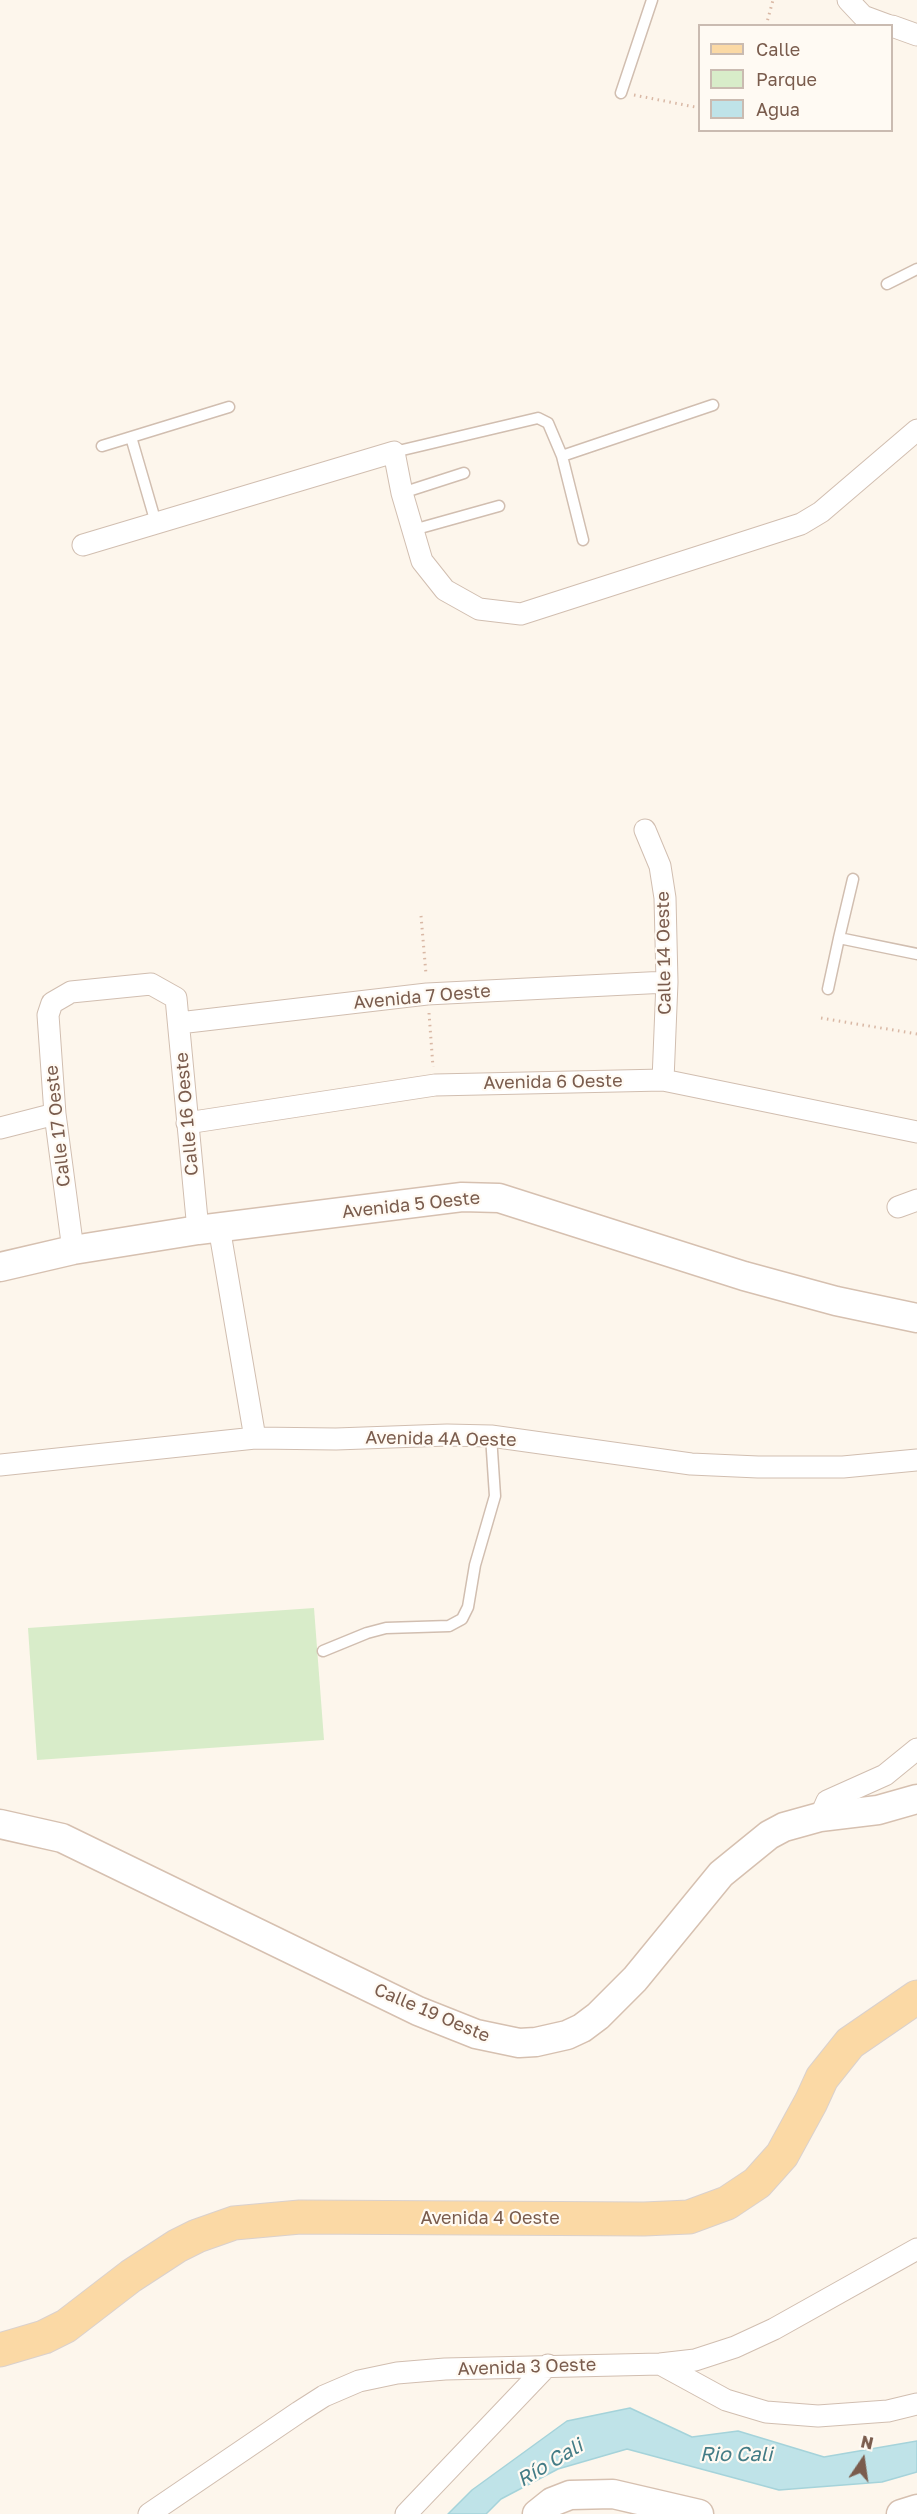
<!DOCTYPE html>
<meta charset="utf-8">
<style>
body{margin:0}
#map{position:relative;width:917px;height:2514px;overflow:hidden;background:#fdf6ec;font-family:"Golos Text",sans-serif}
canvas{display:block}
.legend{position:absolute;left:698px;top:24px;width:195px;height:108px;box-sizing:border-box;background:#fffaf3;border:2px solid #cabbb1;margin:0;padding:8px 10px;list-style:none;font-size:18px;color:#7a5c4d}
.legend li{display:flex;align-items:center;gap:12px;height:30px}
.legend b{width:30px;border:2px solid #cabbb1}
.north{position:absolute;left:833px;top:2430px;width:60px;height:60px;-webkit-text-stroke:4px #fffaf3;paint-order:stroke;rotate:13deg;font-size:16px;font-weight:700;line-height:24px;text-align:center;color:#7a5c4d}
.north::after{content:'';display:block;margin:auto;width:21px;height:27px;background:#7a5c4d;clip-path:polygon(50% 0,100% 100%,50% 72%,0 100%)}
</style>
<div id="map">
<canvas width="917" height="2514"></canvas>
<ul class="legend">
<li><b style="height:8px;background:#fbd9a5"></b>Calle</li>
<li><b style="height:16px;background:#d8ecc9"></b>Parque</li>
<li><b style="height:16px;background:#bfe3e8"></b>Agua</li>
</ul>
<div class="north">N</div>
</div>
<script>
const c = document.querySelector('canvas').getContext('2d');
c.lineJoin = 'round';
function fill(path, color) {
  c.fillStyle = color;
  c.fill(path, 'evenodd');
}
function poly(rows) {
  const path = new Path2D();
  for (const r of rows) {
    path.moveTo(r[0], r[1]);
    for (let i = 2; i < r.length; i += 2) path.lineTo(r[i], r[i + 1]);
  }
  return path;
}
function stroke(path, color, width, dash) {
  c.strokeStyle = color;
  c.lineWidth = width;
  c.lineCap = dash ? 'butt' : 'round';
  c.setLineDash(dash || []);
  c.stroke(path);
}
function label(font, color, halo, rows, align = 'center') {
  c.font = font + ' "Golos Text",sans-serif';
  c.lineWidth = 4.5;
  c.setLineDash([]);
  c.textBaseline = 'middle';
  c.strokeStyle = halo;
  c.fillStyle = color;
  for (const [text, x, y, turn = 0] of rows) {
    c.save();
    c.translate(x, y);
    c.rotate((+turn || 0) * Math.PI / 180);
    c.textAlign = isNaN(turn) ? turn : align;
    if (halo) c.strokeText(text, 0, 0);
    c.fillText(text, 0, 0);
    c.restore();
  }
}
const green = poly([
 [314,1608,324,1740,37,1760,28,1628]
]);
const water = poly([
 [630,2408,692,2437,738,2431,824,2457,917,2441,917,2472,882,2482,779,2490,627,2449,558,2469,501,2499,486,2514,448,2514,472,2490,567,2421,630,2408]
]);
const path = poly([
 [766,26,773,0],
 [634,95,700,108],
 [421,916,426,974],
 [429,1013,433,1067],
 [821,1018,917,1034]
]);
const lane = poly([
 [621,93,652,0],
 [887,284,917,269],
 [131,437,156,523],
 [102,446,229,407],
 [394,452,538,418,548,423,562,456,583,540],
 [562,456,713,405],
 [402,493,464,473],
 [413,530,499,506],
 [839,938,853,879],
 [828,989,839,938,917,954],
 [323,1651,367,1633,386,1628,449,1626,462,1619,468,1607,475,1565,495,1496,491,1436]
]);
const street = poly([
 [848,0,863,16,890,26],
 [892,26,917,35],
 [83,545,394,452,402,493,422,561,445,590,479,609,521,614,801,524,821,512,917,430],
 [645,830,660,866,665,898,667,982,663,1080],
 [179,1023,427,994,667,982],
 [187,1123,435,1085,663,1080,917,1132],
 [0,1128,55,1114],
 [898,1207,917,1200],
 [219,1227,255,1438],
 [73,1250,55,1114,48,1015,52,1003,71,992,151,984,176,998,198,1230],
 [0,1465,255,1438,336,1439,447,1435,491,1436,691,1464,758,1467,843,1467,917,1460],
 [820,1817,827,1801,885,1775,917,1749],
 [660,2364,726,2400,766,2412,818,2416,888,2411,917,2404],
 [149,2514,299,2412,324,2396,359,2381,397,2373,445,2369,660,2364,695,2360,735,2347,774,2329,917,2249],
 [406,2514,548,2365]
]);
const secondary = poly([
 [0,1267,73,1250,198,1230,462,1197,499,1198,744,1276,836,1301,917,1318],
 [0,1824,62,1838,418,2011,476,2034,519,2043,536,2042,567,2035,582,2028,598,2016,635,1979,721,1874,769,1835,784,1827,820,1817,878,1810,917,1799],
 [537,2514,552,2502,570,2495,613,2494,699,2514],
 [901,2514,917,2509]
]);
const primary = poly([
 [0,2350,44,2337,66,2326,131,2276,177,2246,197,2236,234,2223,300,2217,644,2219,689,2217,727,2203,757,2183,782,2155,811,2102,822,2078,850,2043,917,1997]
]);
const streetNames = [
 ["Calle 14 Oeste",664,953,-91],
 ["Avenida 7 Oeste",422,997,-5],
 ["Avenida 6 Oeste",553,1082,-1],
 ["Calle 16 Oeste",187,1114,-95],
 ["Calle 17 Oeste",58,1126,-96],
 ["Avenida 5 Oeste",411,1205,-6],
 ["Avenida 4A Oeste",441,1439,1],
 ["Calle 19 Oeste",432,2013,23],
 ["Avenida 4 Oeste",490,2218],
 ["Avenida 3 Oeste",527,2367,-2]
];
const waterNames = [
 ["Rio Cali",736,2455],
 ["Río Cali",550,2463,-31]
];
fill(green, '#d8ecc9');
fill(water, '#bfe3e8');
stroke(water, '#a5d3da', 1.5);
stroke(lane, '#d1beb0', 13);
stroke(street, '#d1beb0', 23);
stroke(secondary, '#d6c0b0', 31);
stroke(primary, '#dad1cd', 35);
stroke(path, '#d9b8a5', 3, [1.5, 4.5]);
stroke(lane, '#fff', 10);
stroke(street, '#fff', 21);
stroke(secondary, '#fff', 28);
stroke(primary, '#fbd9a5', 33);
label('18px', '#7a5c4d', '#fffaf3', streetNames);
label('italic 20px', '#437c86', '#fffaf3', waterNames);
</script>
